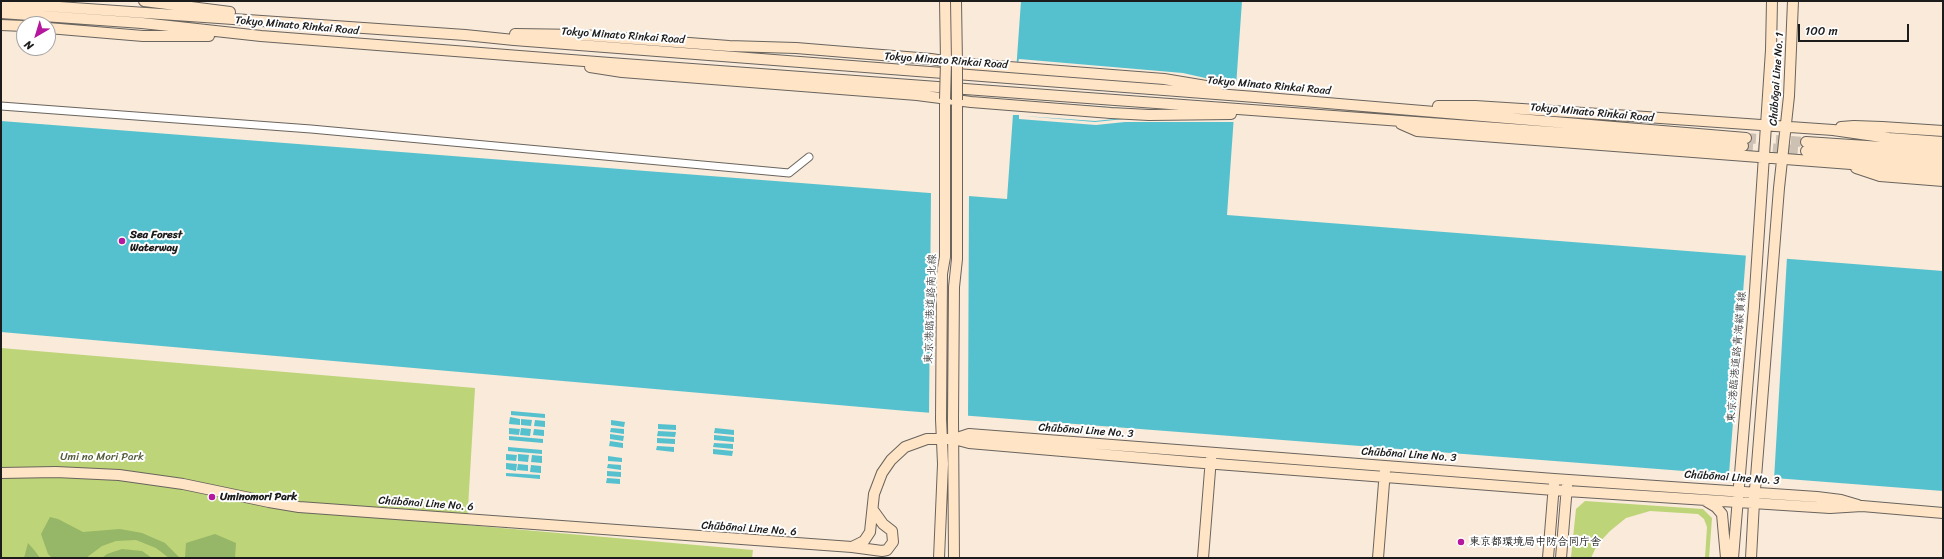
<!DOCTYPE html>
<meta charset="utf-8">
<style>
body{margin:0}
#map{position:relative;width:1944px;height:559px;overflow:hidden;background:#f9eada;font-family:Sriracha,sans-serif}
canvas{display:block}
.frame{position:absolute;inset:0;border:2px solid #1c1c1c;pointer-events:none}
.north{position:absolute;left:16px;top:16px;width:40px;height:40px;box-sizing:border-box;background:#fff;border:1px solid #a4a4a4;border-radius:50%;rotate:218deg;font-size:11px;font-weight:700;line-height:16px;text-align:center;color:#1c1c1c}
.north::after{content:'';display:block;margin:auto;width:14px;height:18px;background:#b5179e;clip-path:polygon(50% 0,100% 100%,50% 72%,0 100%)}
.scale{position:absolute;left:1798px;top:24px;width:111px;height:18px;box-sizing:border-box;border:2px solid #1c1c1c;border-top:0;padding-left:5px;font-size:12px;line-height:14px;white-space:nowrap;color:#1c1c1c;-webkit-text-stroke:3px #fff;paint-order:stroke}
</style>
<div id="map">
<canvas width="1944" height="559"></canvas>
<div class="frame"></div>
<div class="north">N</div>
<div class="scale">100 m</div>
</div>
<script>
const c = document.querySelector('canvas').getContext('2d');
c.lineJoin = 'round';
function fill(path, color) {
  c.fillStyle = color;
  c.fill(path, 'evenodd');
}
function poly(rows) {
  const path = new Path2D();
  for (const r of rows) {
    path.moveTo(r[0], r[1]);
    for (let i = 2; i < r.length; i += 2) path.lineTo(r[i], r[i + 1]);
  }
  return path;
}
function stroke(path, color, width, dash) {
  c.strokeStyle = color;
  c.lineWidth = width;
  c.lineCap = dash ? 'butt' : 'round';
  c.setLineDash(dash || []);
  c.stroke(path);
}
function label(font, color, halo, rows, align = 'center') {
  c.font = font + ' Sriracha,"Klee One",sans-serif';
  c.lineWidth = 4;
  c.setLineDash([]);
  c.textBaseline = 'middle';
  c.strokeStyle = halo;
  c.fillStyle = color;
  for (const [text, x, y, turn = 0] of rows) {
    c.save();
    c.translate(x, y);
    c.rotate((+turn || 0) * Math.PI / 180);
    c.textAlign = isNaN(turn) ? turn : align;
    if (halo) c.strokeText(text, 0, 0);
    c.fillText(text, 0, 0);
    c.restore();
  }
}
const green = poly([
 [1,348,475,388,467,525,753,550,752,558,1,558],
 [1585,501,1703,509,1712,518,1709,558,1705,558,1707,527,1704,519,1698,514,1650,511,1626,518,1610,531,1597,545,1591,558,1571,557,1576,509]
]);
const forest = poly([
 [50,517,58,519,83,532,120,529,142,533,165,543,180,558,169,558,156,548,136,540,116,541,102,546,86,558,52,558,48,554,41,534],
 [215,534,236,543,235,558,185,558,186,543],
 [28,543,35,551,40,558,24,558],
 [122,549,142,551,152,558,102,558,107,554]
]);
const water = poly([
 [1021,1,1242,1,1227,215,1943,271,1943,491,907,411,1,332,1,121,1007,199],
 [511,411,545,414,545,418,511,415],
 [510,417,520,419,520,425,509,424],
 [521,419,532,420,531,426,521,425],
 [535,420,545,421,545,427,534,426],
 [611,420,625,422,624,427,611,425],
 [658,424,676,425,676,430,658,429],
 [509,428,520,429,519,435,509,434],
 [521,428,531,429,530,436,520,435],
 [611,428,624,429,624,434,610,432],
 [715,428,734,430,734,435,714,433],
 [534,429,544,430,544,436,533,435],
 [658,431,676,432,675,437,657,436],
 [610,434,624,436,623,441,610,439],
 [714,435,734,437,734,442,714,440],
 [509,436,543,439,543,443,509,440],
 [657,438,675,439,675,444,657,443],
 [610,441,623,443,623,448,609,446],
 [714,443,733,444,733,449,713,447],
 [657,446,674,447,674,452,656,450],
 [508,447,542,450,542,454,508,451],
 [713,449,733,451,732,456,713,454],
 [506,454,517,455,516,461,506,460],
 [518,454,529,455,528,462,518,461],
 [532,455,542,456,542,463,531,462],
 [608,456,622,458,622,462,608,461],
 [506,463,517,464,516,471,506,469],
 [518,464,528,465,528,471,517,470],
 [608,464,621,465,621,470,607,468],
 [531,465,541,466,541,473,530,472],
 [607,471,621,472,621,477,607,476],
 [506,473,540,475,540,479,506,476],
 [607,478,620,479,620,484,606,483]
]);
const pier = poly([
 [1019,59,1183,73,1223,82,1238,83,1235,122,1125,122,1096,125,1019,119,1019,115,1011,115,1014,63,1018,63],
 [1025,101,1149,110,1149,111,1025,102],
 [1024,116,1095,121,1124,118,1149,119,1124,119,1095,122],
 [931,191,969,194,968,418,929,415],
 [1746,254,1787,257,1774,480,1726,476,1729,474]
]);
const secondaryTunnel = poly([
 [1746,138,1806,142],
 [1743,146,1806,151]
]);
const street = poly([
 [1,106,311,129,789,173,809,157]
]);
const secondary = poly([
 [144,1,230,12],
 [945,1,946,61],
 [956,1,957,63],
 [1,3,465,35,514,40,1255,97,1746,138],
 [1,13,142,23,261,36,610,63,1743,146],
 [1,25,24,26],
 [48,28,143,36,209,36],
 [515,34,582,35,729,46,796,48,931,59,957,63,1164,79,1218,88],
 [590,67,622,72,917,95,971,102,1111,113,1149,115,1231,114],
 [1438,106,1475,106,1646,117,1833,130,1889,138,1943,142],
 [1401,124,1417,131,1943,171],
 [1841,127,1854,126,1882,127,1943,131],
 [1806,142,1943,151],
 [1806,151,1943,161],
 [1856,168,1880,176,1943,181],
 [954,439,969,434,1554,479,1817,497,1841,500,1858,505],
 [1,473,56,472,119,475,183,484,269,502,299,507,852,547,882,551,887,550,893,542,892,531,883,524,873,510],
 [1706,501,1716,507,1722,514,1726,558],
 [852,547,864,541,870,532,874,494,882,473,891,460,905,447,927,439,954,439,969,443,1191,462,1567,491,1830,508,1862,506,1943,513],
 [939,558,943,464,941,419,942,274,945,257,945,99],
 [954,558,953,419,954,287,957,259,957,100],
 [1203,558,1211,458],
 [1378,558,1385,470],
 [1548,558,1554,484],
 [1561,558,1567,486],
 [1733,558,1754,306,1771,50,1772,1],
 [1751,558,1754,502,1779,188,1789,96,1793,1]
]);
const secondaryBridge = poly([
 [945,99,946,61],
 [957,100,957,63]
]);
const markers = [
 [122,241,4,"#b5179e"],
 [212,497,4,"#b5179e"],
 [1461,542,4,"#b5179e"]
];
const streetNames = [
 ["Tokyo Minato Rinkai Road",297,26,5],
 ["Tokyo Minato Rinkai Road",623,36,4],
 ["Tokyo Minato Rinkai Road",946,61,4],
 ["Chūbōgai Line No. 1",1777,79,-86],
 ["Tokyo Minato Rinkai Road",1269,86,5],
 ["Tokyo Minato Rinkai Road",1592,113,5],
 ["東京港臨港道路南北線",931,309,-88],
 ["東京港臨港道路青海縦貫線",1737,357,-85],
 ["Chūbōnai Line No. 3",1086,431,4],
 ["Chūbōnai Line No. 3",1409,455,4],
 ["Chūbōnai Line No. 3",1732,478,4],
 ["Chūbōnai Line No. 6",426,504,4],
 ["Chūbōnai Line No. 6",749,529,4]
];
const poiNames = [
 ["Sea Forest",130,235],
 ["Waterway",130,248],
 ["Uminomori Park",220,497],
 ["東京都環境局中防合同庁舎",1469,542]
];
const parkNames = [
 ["Umi no Mori Park",102,457]
];
fill(green, '#bdd478');
fill(forest, '#96b668');
fill(water, '#55c1ce');
fill(pier, '#f9eada');
stroke(secondaryTunnel, '#cdc1b4', 10, [10, 5]);
stroke(street, '#69645e', 9);
stroke(secondary, '#69645e', 12);
stroke(street, '#fff', 7);
stroke(secondary, '#ffe4c6', 10);
stroke(secondaryBridge, '#69645e', 12, []);
stroke(secondaryBridge, '#ffe4c6', 10);
for (const [x, y, r, color] of markers) {
  const dot = new Path2D();
  dot.arc(x, y, r, 0, 2 * Math.PI);
  c.fillStyle = color;
  c.fill(dot);
  stroke(dot, '#fff', 1.5);
}
label('11px', '#1c1c1c', '#fff', streetNames);
label('bold 11px', '#1c1c1c', '#fff', poiNames, 'left');
label('11px', '#545c3c', '#fff', parkNames);
</script>
